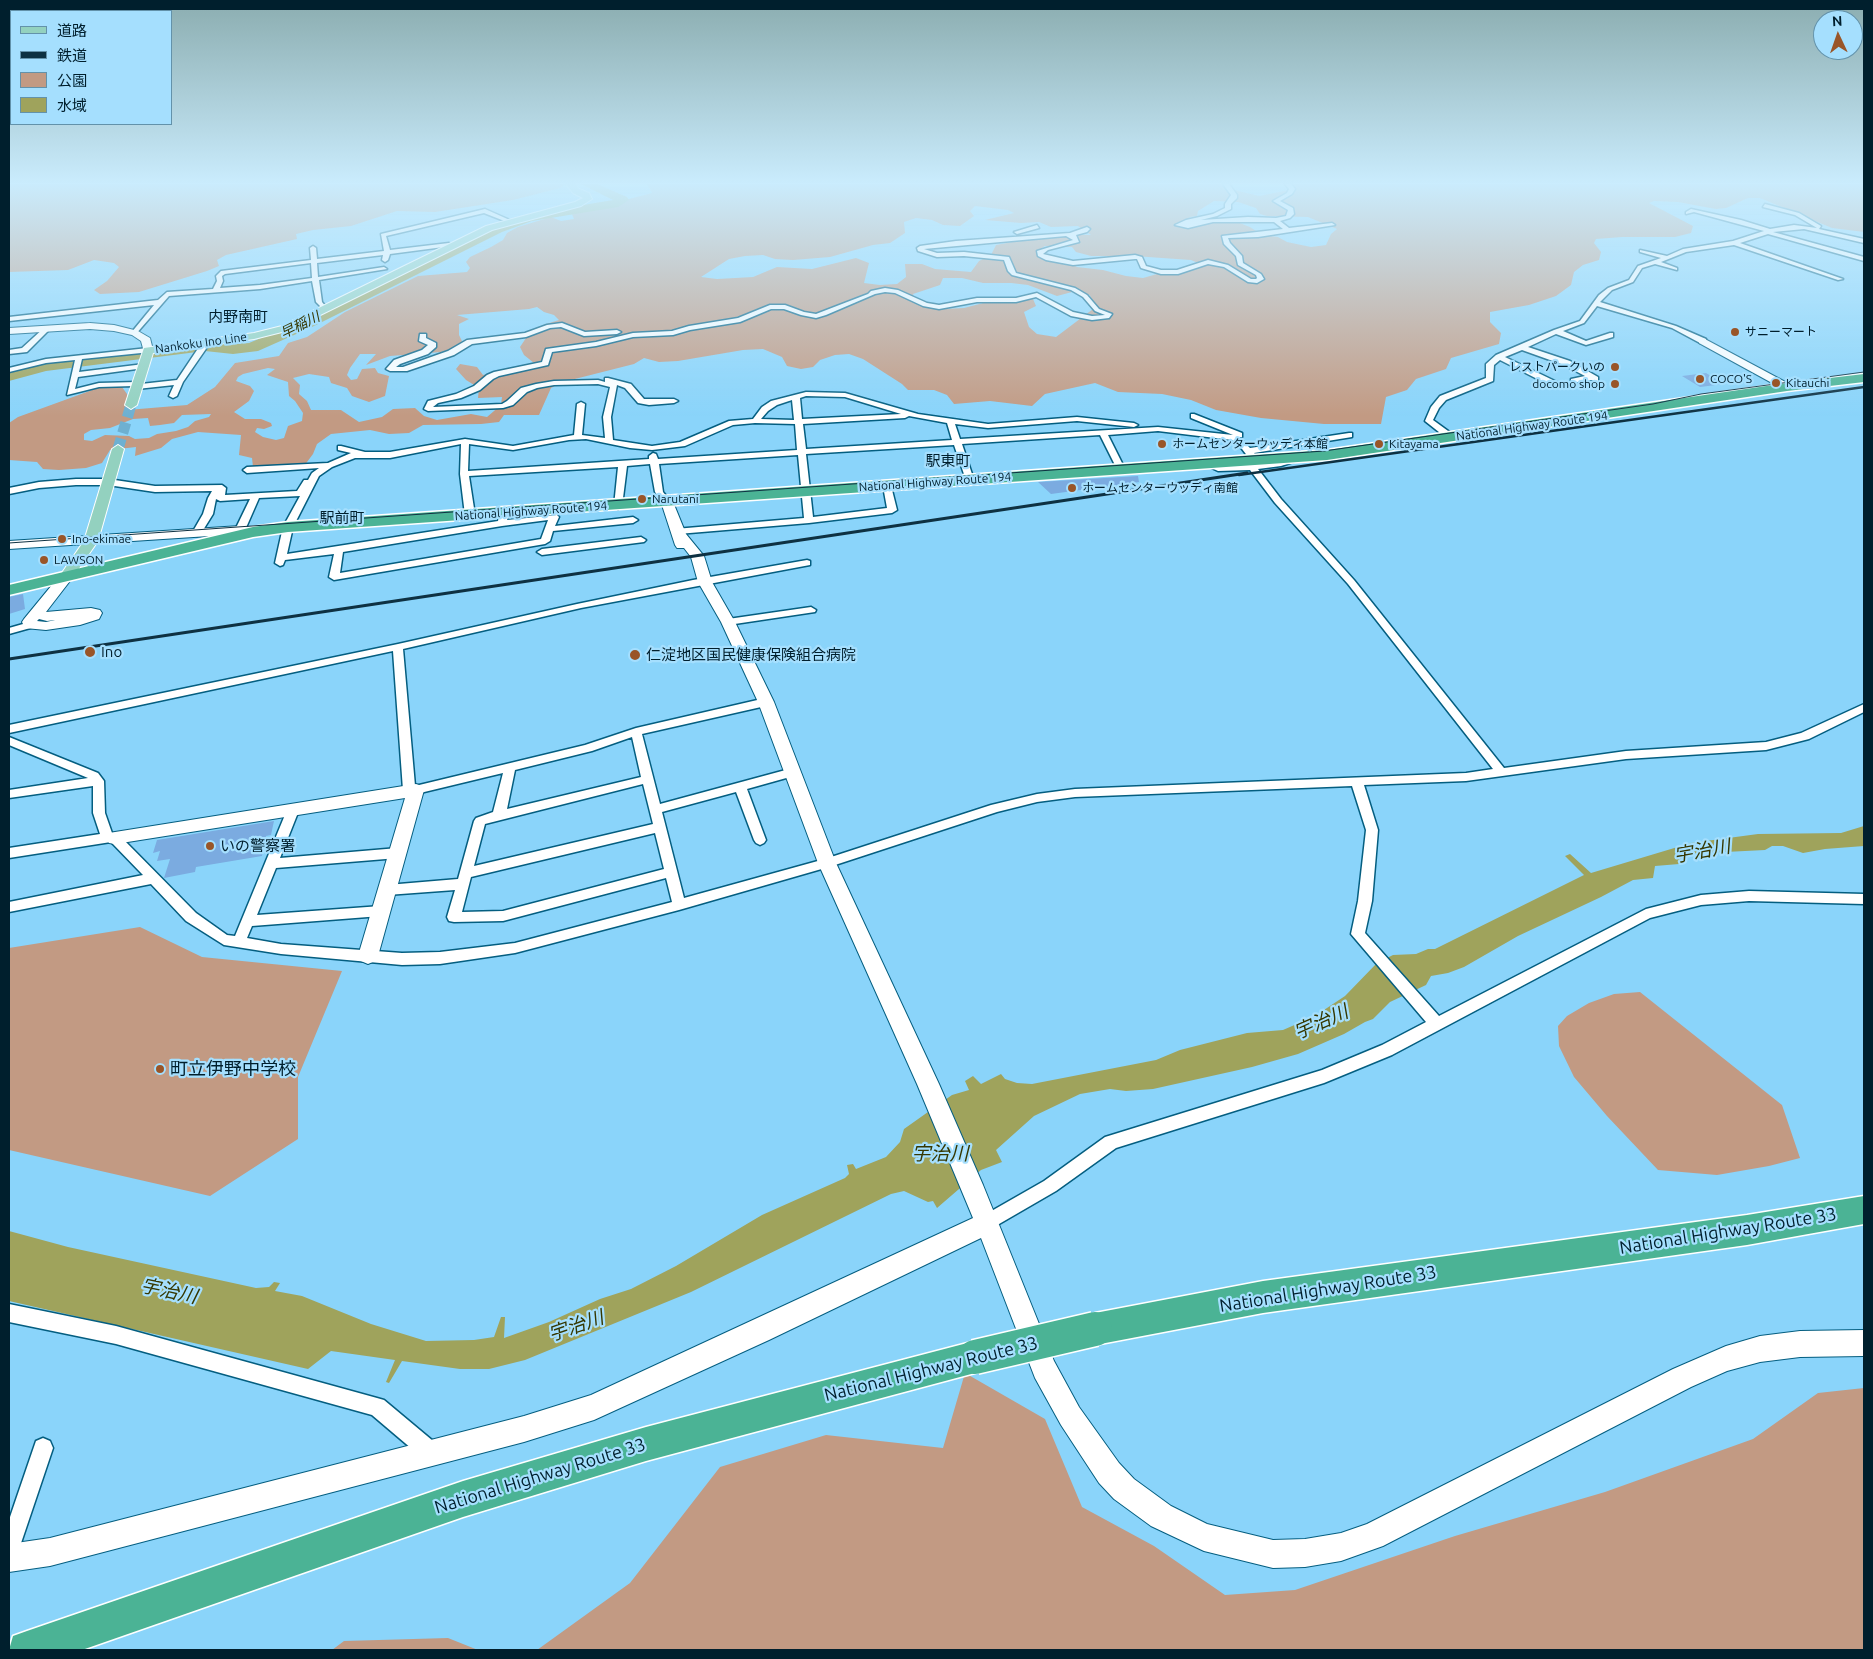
<!DOCTYPE html>
<meta charset="utf-8">
<style>
body{margin:0}
#map{position:relative;width:1873px;height:1659px;overflow:hidden;background:#8ad4fa;font-family:Ubuntu,"Noto Sans JP",sans-serif}
canvas{display:block}
.frame{position:absolute;inset:0;border:10px solid #001f2d;pointer-events:none}
.legend{position:absolute;left:10px;top:10px;width:162px;height:115px;box-sizing:border-box;background:#a5dffe;border:1px solid #6392aa;margin:0;padding:6px 9px;list-style:none;font-size:15px;color:#001f2d}
.legend li{display:flex;align-items:center;gap:10px;height:25px}
.legend b{width:25px;border:1px solid #6392aa}
.north{position:absolute;left:1813px;top:10px;width:50px;height:50px;box-sizing:border-box;background:#a5dffe;border:1px solid #6392aa;border-radius:50%;rotate:357deg;font-size:14px;font-weight:700;line-height:20px;text-align:center;color:#001f2d}
.north::after{content:'';display:block;margin:auto;width:18px;height:22px;background:#995528;clip-path:polygon(50% 0,100% 100%,50% 72%,0 100%)}
</style>
<div id="map">
<canvas width="1873" height="1659"></canvas>
<div class="frame"></div>
<ul class="legend">
<li><b style="height:6px;background:#93d1bf"></b>道路</li>
<li><b style="height:6px;background:#0e3142"></b>鉄道</li>
<li><b style="height:14px;background:#c29a83"></b>公園</li>
<li><b style="height:14px;background:#9fa35c"></b>水域</li>
</ul>
<div class="north">N</div>
</div>
<script>
const c = document.querySelector('canvas').getContext('2d');
c.lineJoin = 'round';
function fill(path, color) {
  c.fillStyle = color;
  c.fill(path, 'evenodd');
}
function poly(rows) {
  const path = new Path2D();
  for (const r of rows) {
    path.moveTo(r[0], r[1]);
    for (let i = 2; i < r.length; i += 2) path.lineTo(r[i], r[i + 1]);
  }
  return path;
}
function stroke(path, color, width, dash) {
  c.strokeStyle = color;
  c.lineWidth = width;
  c.lineCap = dash ? 'butt' : 'round';
  c.setLineDash(dash || []);
  c.stroke(path);
}
function label(font, color, halo, rows, align = 'center') {
  c.font = font + ' Ubuntu,"Noto Sans JP",sans-serif';
  c.lineWidth = 4.5;
  c.setLineDash([]);
  c.textBaseline = 'middle';
  c.strokeStyle = halo;
  c.fillStyle = color;
  for (const [text, x, y, turn = 0] of rows) {
    c.save();
    c.translate(x, y);
    c.rotate((+turn || 0) * Math.PI / 180);
    c.textAlign = isNaN(turn) ? turn : align;
    if (halo) c.strokeText(text, 0, 0);
    c.fillText(text, 0, 0);
    c.restore();
  }
}
const green = poly([
 [9,184,565,184,560,188,513,200,435,212,397,211,351,226,313,230,296,234,297,239,226,255,217,260,219,266,207,271,139,292,100,294,94,290,107,281,119,267,114,263,94,260,68,270,9,272],
 [647,184,1226,184,1230,189,1259,196,1289,190,1283,184,1864,184,1864,232,1832,228,1760,198,1748,198,1726,208,1716,209,1678,202,1654,201,1649,203,1693,226,1691,233,1675,237,1622,237,1596,239,1594,243,1601,252,1599,260,1583,265,1574,272,1571,285,1556,296,1529,305,1490,312,1490,322,1501,333,1499,344,1451,358,1446,369,1416,379,1407,390,1386,397,1381,424,1324,424,1261,418,1216,410,1191,400,1162,394,1118,392,1095,383,1045,394,1032,406,990,401,954,404,947,395,934,390,908,390,902,384,863,359,849,354,835,355,820,360,813,367,801,369,787,366,782,357,763,349,743,350,678,361,659,362,644,358,634,364,563,382,551,388,539,415,504,415,499,422,481,424,423,425,409,433,389,434,370,430,331,434,317,444,313,454,304,466,253,467,252,458,239,455,241,435,198,432,172,439,161,448,135,456,136,447,110,450,102,463,86,468,59,470,43,469,37,462,9,460,9,423,18,417,106,385,122,387,127,394,127,410,187,405,215,387,235,363,279,356,288,343,307,337,345,312,418,276,467,272,470,268,466,262,470,257,491,247,503,240,507,233,518,227,551,217,561,221,574,219,572,214,652,193],
 [1214,201,1238,202,1256,208,1260,214,1267,216,1308,217,1337,229,1331,234,1326,245,1311,247,1287,242,1278,237,1262,235,1250,227,1232,220,1215,218,1194,222,1187,220,1190,217,1197,216,1198,211],
 [975,206,1008,210,1014,213,985,220,1021,223,1039,222,1051,227,1078,226,1091,235,1056,234,996,245,991,255,979,261,971,272,935,269,922,264,905,264,906,277,897,284,880,285,864,283,869,263,856,258,812,269,777,267,753,277,717,279,701,277,729,259,745,256,763,255,775,259,793,260,830,257,873,245,890,243,905,233,904,222,916,218,932,220,943,225,960,226,974,216,970,211],
 [1045,246,1072,247,1076,252,1091,256,1134,256,1191,260,1198,263,1197,269,1183,273,1157,274,1143,278,1126,276,1103,270,1077,267,1068,262,1039,254,1037,251],
 [943,278,962,278,983,283,1011,283,1028,285,1057,296,1072,292,1090,295,1093,309,1056,337,1037,334,1029,327,1024,312,1036,306,1033,299,995,300,964,308,945,309,915,301,913,294,940,285],
 [537,307,544,312,554,315,559,320,543,325,530,332,520,347,524,355,534,363,483,375,477,367,460,364,456,369,466,380,479,388,478,398,502,397,501,405,487,417,471,414,437,420,424,416,415,408,393,409,382,417,359,422,341,410,311,410,307,401,299,394,300,385,293,378,309,374,329,377,331,383,347,388,352,396,369,402,385,396,389,376,378,373,375,368,362,369,357,379,351,380,347,375,350,368,360,354,376,354,366,365,390,356,441,352,459,347,462,341,459,335,459,324,469,319,457,315,529,309],
 [268,368,275,369,267,375,288,382,289,396,295,401,303,413,302,421,288,426,284,438,276,440,263,437,255,432,257,428,264,429,272,426,271,423,261,419,245,419,234,412,249,401,254,391,250,386,236,381,238,377,243,374],
 [211,414,209,417,195,421,188,427,176,431,157,434,149,438,135,439,129,436,105,435,92,441,84,440,84,434,91,430,110,428,133,419,148,418,150,426,160,425,174,423,182,415],
 [140,927,202,957,342,971,298,1077,298,1139,210,1196,9,1150,9,948],
 [1640,992,1782,1105,1800,1158,1769,1166,1717,1175,1658,1170,1607,1116,1574,1077,1559,1046,1558,1026,1567,1016,1589,1003,1614,994],
 [965,1373,1045,1419,1082,1507,1154,1546,1225,1595,1295,1590,1455,1536,1605,1492,1753,1439,1818,1393,1864,1388,1864,1650,537,1650,630,1583,720,1467,826,1435,943,1448],
 [448,1638,478,1650,332,1650,344,1641]
]);
const water = poly([
 [1864,826,1864,846,1825,849,1803,853,1783,846,1772,846,1765,850,1685,854,1679,864,1655,866,1653,878,1633,880,1601,897,1518,936,1464,967,1448,973,1431,976,1426,985,1390,1002,1373,1019,1365,1022,1344,1034,1298,1054,1252,1067,1153,1089,1126,1091,1110,1089,1080,1094,1034,1116,996,1150,1002,1162,981,1170,937,1208,933,1201,928,1202,904,1191,891,1194,691,1292,525,1360,489,1369,460,1369,402,1361,389,1383,386,1382,395,1360,331,1351,308,1369,9,1301,9,1231,68,1247,256,1288,269,1287,274,1282,280,1283,275,1291,302,1296,371,1324,426,1341,474,1340,494,1337,501,1317,505,1317,504,1338,549,1322,600,1299,631,1289,676,1266,762,1215,845,1178,849,1174,847,1165,853,1164,856,1169,886,1157,900,1142,904,1129,952,1095,969,1090,965,1081,973,1076,981,1084,1001,1074,1005,1079,1017,1083,1032,1084,1156,1060,1180,1050,1247,1033,1283,1030,1315,1016,1345,996,1377,963,1393,955,1416,954,1428,949,1435,949,1584,875,1565,856,1570,854,1591,873,1691,843,1758,834,1841,833]
]);
const river = poly([
 [581,184,597,184,627,197,629,200,618,207,532,221,502,232,312,327,258,351,233,354,205,351,46,371,9,381,9,371,45,361,205,341,233,344,249,343,302,321,492,226,529,214,613,200,581,184]
]);
const building = poly([
 [1706,373,1724,384,1700,387,1682,376],
 [1138,476,1139,482,1051,494,1038,482],
 [23,594,25,609,9,614,9,597],
 [274,821,271,835,266,836,262,856,196,867,195,872,164,878,170,859,157,861,160,851,153,853,157,840]
]);
const primaryTunnel = poly([
 [118,449,131,405]
]);
const street = poly([
 [1223,184,1229,184,1237,195,1237,198,1231,204,1231,209,1217,216,1201,220,1248,217,1276,218,1286,216,1288,210,1273,201,1287,193,1289,189,1285,184,1291,184,1295,189,1292,194,1280,201,1293,208,1294,214,1290,218,1280,221,1289,228,1332,223,1335,225,1258,237,1228,238,1230,243,1242,256,1243,263,1261,274,1264,279,1257,283,1248,282,1224,267,1208,264,1178,274,1161,274,1141,268,1137,259,1135,259,1073,265,1046,260,1038,256,1037,251,1073,240,1066,236,924,249,937,253,964,252,1009,257,1016,273,1075,288,1087,295,1099,309,1112,314,1109,318,1092,320,1071,316,1036,297,1016,302,977,302,939,309,923,306,895,293,885,292,875,294,826,315,816,318,801,315,784,309,771,309,740,322,690,330,673,335,633,337,596,346,552,352,548,365,499,376,493,379,480,390,461,398,438,403,433,407,502,404,507,401,521,388,536,384,554,381,598,380,605,382,605,378,608,378,631,384,644,399,674,399,678,401,674,403,649,405,638,403,625,388,617,385,611,417,613,440,652,446,680,442,729,421,753,419,762,407,771,401,806,392,845,393,918,414,988,424,1077,417,1134,423,1138,425,1134,427,1077,421,988,428,955,424,960,439,1158,427,1233,435,1191,418,1191,414,1194,414,1242,433,1242,437,1239,437,1250,448,1349,433,1352,433,1352,437,1254,453,1259,460,1255,463,1252,462,1239,445,1232,440,1158,431,1108,435,1125,469,1121,472,1117,469,1100,435,962,444,974,480,970,483,966,480,954,445,806,454,813,517,887,508,883,486,887,483,891,486,897,510,892,513,809,523,678,534,673,531,675,529,804,518,798,455,659,464,663,492,671,502,667,505,664,504,655,492,650,464,627,466,622,506,618,509,614,506,618,467,469,476,475,515,470,518,465,515,460,474,461,444,390,458,355,458,332,467,319,476,293,527,287,554,498,521,500,512,505,509,510,512,507,520,557,515,559,517,555,526,633,517,638,520,633,523,553,531,550,541,545,544,334,580,329,577,334,554,285,560,283,565,280,566,275,563,283,527,300,496,259,498,245,530,240,533,235,530,250,499,220,501,216,499,213,514,200,535,197,536,192,533,203,514,208,498,212,491,155,492,108,485,76,485,39,488,9,494,9,488,39,482,76,479,108,479,155,486,222,485,226,488,225,495,297,491,304,480,308,480,312,473,319,468,247,473,243,470,247,467,328,463,351,453,338,450,338,446,341,446,365,452,390,452,465,439,513,446,574,435,577,404,581,402,585,404,582,435,605,438,603,417,610,387,598,384,554,385,537,388,527,392,513,405,503,408,428,411,424,409,428,401,456,394,474,386,487,375,494,372,542,362,546,349,596,342,633,333,672,331,689,326,738,318,770,305,785,305,804,312,816,314,868,294,871,291,885,288,898,290,927,303,939,305,977,298,1016,298,1037,293,1073,312,1092,316,1105,315,1095,311,1083,297,1071,290,1012,275,1008,271,1004,260,964,256,937,257,918,251,917,248,920,246,956,241,1070,233,1087,227,1090,229,1087,232,1076,235,1079,242,1048,250,1043,254,1073,261,1135,255,1142,257,1146,266,1161,270,1177,270,1208,260,1228,265,1251,279,1256,279,1257,278,1256,275,1238,265,1236,256,1224,244,1222,236,1283,229,1274,222,1213,222,1188,228,1175,225,1186,220,1213,214,1225,208,1225,204,1231,195,1223,184],
 [806,396,845,397,901,414,802,419,800,398,806,396],
 [792,400,794,420,761,419,768,411,777,405,792,400],
 [909,416,947,423,952,440,806,449,803,424,905,418,909,416],
 [755,423,795,424,797,450,658,459,656,454,653,453,649,456,649,459,468,471,469,444,513,450,569,440,586,439,630,448,652,450,685,446,733,425,755,423],
 [548,520,541,539,340,573,343,552,502,526,548,520],
 [1765,204,1799,213,1821,226,1819,229,1864,239,1864,243,1804,229,1773,232,1864,257,1864,261,1768,234,1740,243,1843,279,1838,280,1734,245,1686,252,1661,262,1677,268,1677,270,1655,264,1642,268,1633,282,1612,290,1600,302,1676,326,1706,339,1706,343,1700,343,1672,328,1597,306,1584,323,1563,331,1586,341,1610,333,1613,333,1613,337,1586,345,1556,334,1528,347,1570,361,1598,377,1598,381,1591,380,1571,383,1571,379,1585,376,1564,365,1522,350,1505,357,1559,383,1559,387,1553,387,1500,360,1494,365,1493,381,1446,400,1439,408,1433,420,1455,436,1455,440,1449,440,1425,421,1431,407,1440,396,1486,378,1486,364,1496,355,1554,330,1580,321,1599,295,1608,288,1629,280,1638,266,1661,258,1640,252,1640,250,1667,256,1683,249,1733,241,1764,231,1694,212,1686,214,1686,212,1691,209,1741,220,1770,229,1794,225,1817,228,1795,215,1763,207,1765,204],
 [485,209,512,221,507,222,484,213,386,236,390,250,449,243,451,246,390,254,388,260,385,262,382,260,383,255,317,263,318,277,384,267,387,269,319,280,322,302,327,308,324,310,316,302,312,281,260,289,169,296,135,335,131,333,154,305,9,321,9,317,158,300,167,292,213,289,217,281,216,276,221,271,311,260,310,248,313,246,316,248,317,259,384,251,381,234,485,209],
 [311,263,312,278,260,285,220,288,223,281,222,276,225,274,311,263],
 [1037,225,1039,228,1017,234,1014,232,1037,225],
 [562,323,585,332,617,330,621,332,617,334,584,336,561,327,550,328,526,337,472,344,454,355,407,371,390,371,386,369,394,360,422,350,428,345,419,341,420,334,426,334,426,338,436,343,436,347,428,354,400,364,396,367,403,367,448,351,467,340,525,333,547,325,562,323],
 [45,327,51,328,27,352,9,354,9,350,22,348,45,327],
 [203,341,210,343,183,382,177,396,173,398,169,396,174,385,137,389,134,386,99,387,67,395,75,360,46,363,9,372,9,368,46,359,148,348,151,348,151,352,82,359,79,372,144,364,148,366,144,368,78,377,75,389,99,383,137,382,141,384,177,380,203,341],
 [1296,455,1299,456,1299,460,1281,466,1258,469,1281,499,1354,580,1504,768,1626,751,1766,742,1801,733,1864,704,1864,712,1809,739,1766,750,1626,759,1466,781,1364,785,1378,830,1372,901,1365,933,1439,1016,1646,909,1701,895,1749,891,1864,894,1864,904,1749,901,1701,905,1650,918,1392,1055,1324,1083,1116,1148,1056,1191,987,1231,981,1229,979,1223,981,1217,1044,1181,1105,1137,1322,1070,1382,1045,1426,1022,1351,934,1358,901,1366,830,1352,786,1075,797,1037,802,997,812,832,866,679,910,515,953,440,964,402,965,281,954,224,945,186,921,151,884,9,912,9,902,143,875,111,842,9,858,9,848,100,834,93,813,93,786,9,798,9,790,88,778,9,745,9,737,98,773,104,781,105,813,112,833,119,835,196,913,227,935,235,936,287,810,293,806,299,810,280,858,398,848,403,850,404,853,403,856,398,858,276,868,257,915,381,906,386,907,388,911,386,915,381,916,252,926,247,938,281,944,402,953,440,952,515,943,672,902,666,878,503,921,454,922,449,921,447,917,455,890,387,895,382,894,380,890,382,886,387,885,458,879,474,821,476,818,493,812,503,773,416,794,405,793,403,790,393,651,9,733,9,725,398,644,577,604,693,580,807,560,810,561,810,565,581,608,403,649,415,786,585,745,636,728,766,698,770,699,772,702,770,705,642,734,660,804,793,768,799,772,797,775,747,789,766,840,764,843,760,845,756,843,754,840,736,792,662,812,684,898,825,859,991,805,1037,794,1075,789,1466,773,1493,769,1348,584,1275,503,1250,470,1218,471,1201,463,1205,460,1219,465,1252,464,1280,461,1296,455],
 [632,737,641,777,507,809,515,770,592,751,632,737],
 [643,784,653,824,474,866,485,824,643,784],
 [655,833,664,869,503,911,462,912,471,877,655,833],
 [641,537,646,540,644,542,542,555,537,552,542,549,641,537],
 [811,607,816,610,815,612,728,625,723,622,728,619,811,607],
 [30,622,35,625,34,627,9,634,9,628,30,622],
 [9,1304,116,1326,377,1398,384,1400,439,1446,442,1453,439,1460,432,1463,425,1460,372,1415,116,1344,9,1322,9,1304],
 [43,1438,50,1441,53,1448,19,1549,16,1556,9,1559,9,1520,36,1441,43,1438]
]);
const secondary = poly([
 [90,323,114,325,138,331,150,338,153,350,152,352,144,352,141,341,132,335,114,331,90,329,9,334,9,328,90,323],
 [1703,338,1791,385,1792,387,1787,390,1783,389,1699,343,1699,339,1703,338],
 [667,498,673,502,686,534,704,556,712,582,735,622,774,702,836,863,939,1084,983,1185,1054,1361,1079,1407,1119,1463,1134,1479,1171,1506,1207,1524,1273,1540,1305,1539,1341,1533,1367,1524,1673,1369,1726,1346,1760,1336,1800,1331,1864,1330,1864,1356,1800,1357,1760,1362,1727,1371,1691,1387,1383,1546,1341,1561,1305,1567,1273,1568,1204,1551,1151,1526,1114,1499,1099,1483,1061,1425,1035,1378,981,1238,769,1340,594,1420,524,1442,50,1566,9,1572,9,1544,50,1538,524,1416,591,1395,973,1218,917,1084,818,863,758,702,721,622,698,582,691,557,684,548,677,548,675,545,661,502,667,498],
 [240,526,258,529,259,532,253,536,240,534,9,549,9,541,240,526],
 [66,573,73,577,46,612,91,608,100,610,102,613,99,619,80,625,46,630,25,628,22,622,24,619,61,574,66,573],
 [39,619,47,621,55,620,46,622,37,621,39,619],
 [416,784,422,786,424,790,378,956,375,961,368,964,361,961,358,956,405,798,115,844,109,843,106,838,109,833,115,832,416,784]
]);
const primary = poly([
 [566,184,575,184,579,189,589,193,592,199,581,206,492,230,290,330,254,339,153,353,137,405,131,409,125,405,144,348,254,333,282,326,486,226,575,202,583,198,573,193,566,184],
 [118,445,124,449,98,541,71,580,61,580,59,577,84,541,112,449,118,445]
]);
const highway = poly([
 [1864,374,1864,382,1787,391,1327,460,288,532,253,537,9,595,9,585,253,527,288,522,1327,450,1787,383,1864,374],
 [1864,1196,1864,1224,1747,1245,1263,1313,1095,1345,1084,1340,1079,1329,1084,1318,1095,1313,1263,1281,1747,1215,1864,1196],
 [975,1341,987,1345,991,1357,987,1369,975,1373,646,1461,463,1517,82,1650,9,1650,13,1636,27,1631,463,1481,646,1427,975,1341]
]);
const tram = poly([
 [9,543,1324,451,1653,404,1701,394,1864,372]
]);
const railFar1 = poly([
 [1239,475,1864,387]
]);
const rail = poly([
 [9,659,1247,473]
]);
const highwayBridge = poly([
 [975,1357,1095,1329]
]);
const markers = [
 [1735,332,5,"#995528"],
 [1615,367,5,"#995528"],
 [1700,379,5,"#995528"],
 [1776,383,5,"#995528"],
 [1615,384,5,"#995528"],
 [1162,444,5,"#995528"],
 [1379,444,5,"#995528"],
 [1072,488,5,"#995528"],
 [642,499,5,"#995528"],
 [62,539,5,"#995528"],
 [44,560,5,"#995528"],
 [90,652,6,"#995528"],
 [635,655,6,"#995528"],
 [210,846,5,"#995528"],
 [160,1069,5,"#995528"]
];
const farPoinames = [
 ["サニーマート",1745,332],
 ["レストパークいの",1605,367,"right"],
 ["COCO'S",1710,379],
 ["Kitauchi",1786,383],
 ["docomo shop",1605,384,"right"],
 ["ホームセンターウッディ本館",1172,444],
 ["Kitayama",1389,444],
 ["ホームセンターウッディ南館",1082,488],
 ["Narutani",652,499],
 ["Ino-ekimae",72,539],
 ["LAWSON",54,560]
];
const farStreetnames = [
 ["Nankoku Ino Line",201,343,-8],
 ["National Highway Route 194",1532,426,-8],
 ["National Highway Route 194",935,482,-4],
 ["National Highway Route 194",531,511,-4]
];
const farWaternames = [
 ["早稲川",300,325,-26]
];
const farQuarternames = [
 ["内野南町",238,317],
 ["駅東町",948,461],
 ["駅前町",342,518]
];
const poiNames = [
 ["Ino",101,652],
 ["仁淀地区国民健康保険組合病院",646,655],
 ["いの警察署",220,846]
];
const nearPoinames = [
 ["町立伊野中学校",170,1069]
];
const nearStreetnames = [
 ["National Highway Route 33",1728,1231,-9],
 ["National Highway Route 33",1328,1289,-9],
 ["National Highway Route 33",931,1369,-14],
 ["National Highway Route 33",540,1476,-17]
];
const nearWaternames = [
 ["宇治川",1702,851,-10],
 ["宇治川",1321,1022,-24],
 ["宇治川",940,1154],
 ["宇治川",169,1291,12],
 ["宇治川",576,1326,-19]
];
fill(green, '#c29a83');
fill(water, '#9fa35c');
fill(river, '#9fa35c');
fill(building, '#7babe0');
stroke(primaryTunnel, '#6eb0d1', 11, [11, 5.5]);
stroke(street, '#045e80', 3);
stroke(secondary, '#045e80', 2);
stroke(primary, '#fff', 2);
stroke(highway, '#fff', 3);
fill(street, '#fff');
fill(secondary, '#fff');
fill(primary, '#93d1bf');
fill(highway, '#4bb395');
stroke(tram, '#0e3142', 1);
stroke(railFar1, '#0e3142', 2.5);
stroke(rail, '#0e3142', 3);
stroke(highwayBridge, '#fff', 37, []);
stroke(highwayBridge, '#4bb395', 34);
const sky = c.createLinearGradient(0, 0, 0, 416);
sky.addColorStop(0, '#8badb0');
sky.addColorStop(0.44, '#caecfd');
sky.addColorStop(1, '#caecfd00');
c.fillStyle = sky;
c.fillRect(0, 0, 1873, 416);
for (const [x, y, r, color] of markers) {
  const dot = new Path2D();
  dot.arc(x, y, r, 0, 2 * Math.PI);
  c.fillStyle = color;
  c.fill(dot);
  stroke(dot, '#a5dffe', 2);
}
label('12px', '#001f2d', '#a5dffe', farPoinames, 'left');
label('12px', '#001f2d', '#a5dffe', farStreetnames);
label('italic 14px', '#353700', '#a5dffe', farWaternames);
label('15px', '#001f2d', '#a5dffe', farQuarternames);
label('15px', '#001f2d', '#a5dffe', poiNames, 'left');
label('18px', '#001f2d', '#a5dffe', nearPoinames, 'left');
label('18px', '#001f2d', '#a5dffe', nearStreetnames);
label('italic 19px', '#353700', '#a5dffe', nearWaternames);
</script>
